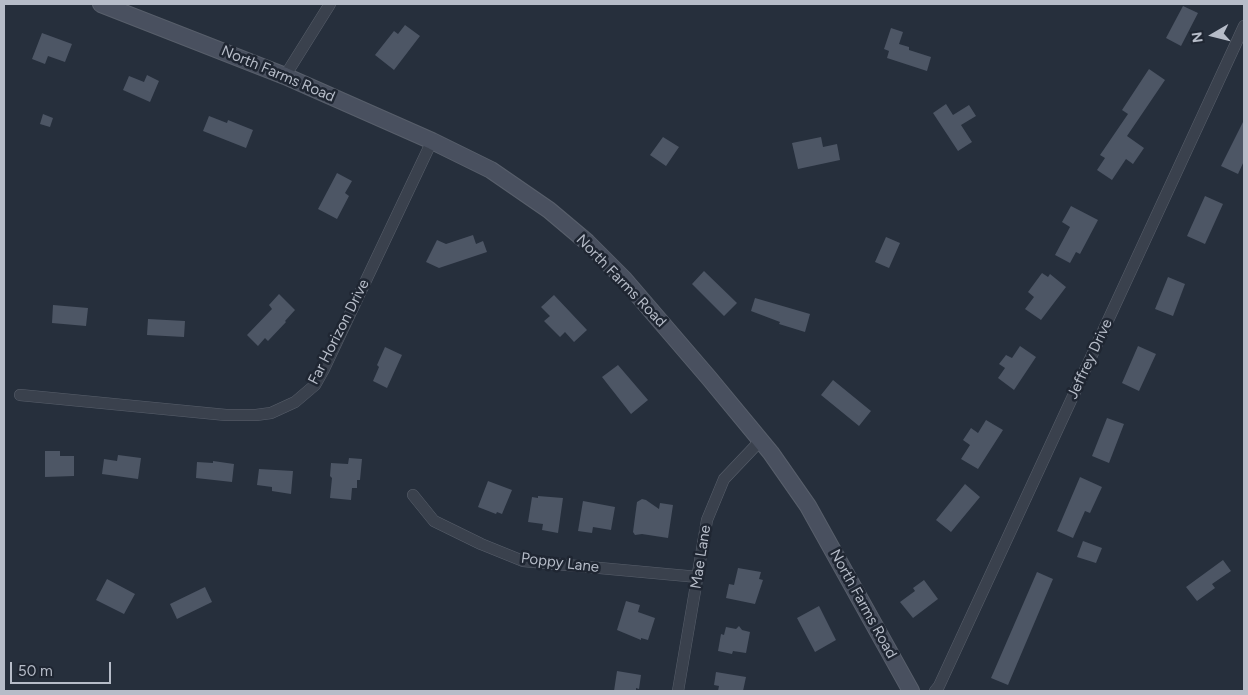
<!DOCTYPE html>
<style>
body{margin:0}
#map{position:relative;width:1248px;height:695px;overflow:hidden;background:#262f3c;font-family:Figtree,sans-serif}
canvas{display:block}
.frame{position:absolute;inset:0;border:5px solid #b6bcc8;pointer-events:none}
.north{position:absolute;left:1188px;top:10px;width:50px;height:50px;-webkit-text-stroke:4px #1f2632;paint-order:stroke;rotate:262deg;font-size:14px;font-weight:700;line-height:20px;text-align:center;color:#b6bcc8}
.north::after{content:'';display:block;margin:auto;width:18px;height:22px;background:#b6bcc8;clip-path:polygon(50% 0,100% 100%,50% 72%,0 100%)}
.scale{position:absolute;left:10px;top:662px;width:101px;height:22px;box-sizing:border-box;border:2px solid #b6bcc8;border-top:0;padding-left:6px;font-size:15px;line-height:18px;white-space:nowrap;color:#b6bcc8;-webkit-text-stroke:4px #1f2632;paint-order:stroke}
</style>
<div id="map">
<canvas width="1248" height="695"></canvas>
<div class="frame"></div>
<div class="north">N</div>
<div class="scale">50 m</div>
</div>
<script>
const c = document.querySelector('canvas').getContext('2d');
c.lineJoin = 'round';
function fill(path, color) {
  c.fillStyle = color;
  c.fill(path, 'evenodd');
}
function poly(rows) {
  const path = new Path2D();
  for (const r of rows) {
    path.moveTo(r[0], r[1]);
    for (let i = 2; i < r.length; i += 2) path.lineTo(r[i], r[i + 1]);
  }
  return path;
}
function stroke(path, color, width, dash) {
  c.strokeStyle = color;
  c.lineWidth = width;
  c.lineCap = dash ? 'butt' : 'round';
  c.setLineDash(dash || []);
  c.stroke(path);
}
function label(font, color, halo, rows, align = 'center') {
  c.font = font + ' Figtree,sans-serif';
  c.lineWidth = 5;
  c.setLineDash([]);
  c.textBaseline = 'middle';
  c.strokeStyle = halo;
  c.fillStyle = color;
  for (const [text, x, y, turn = 0] of rows) {
    c.save();
    c.translate(x, y);
    c.rotate((+turn || 0) * Math.PI / 180);
    c.textAlign = isNaN(turn) ? turn : align;
    if (halo) c.strokeText(text, 0, 0);
    c.fillText(text, 0, 0);
    c.restore();
  }
}
const building = poly([
 [1183,6,1198,13,1181,46,1166,38],
 [405,25,420,36,394,70,375,55,394,31,398,34],
 [891,28,903,32,899,44,909,47,909,50,931,57,927,71,887,58,889,51,884,49],
 [42,33,72,44,65,62,48,56,45,64,32,59],
 [1149,69,1165,80,1127,136,1144,148,1133,164,1126,159,1112,180,1097,170,1105,158,1100,155,1128,114,1122,110],
 [147,75,159,81,150,102,123,90,129,76,144,82],
 [946,104,953,115,969,105,976,116,961,125,972,142,958,151,933,113],
 [43,114,53,118,50,127,40,124],
 [209,116,227,123,228,120,253,130,246,148,203,131],
 [1244,120,1244,161,1238,174,1221,166],
 [663,137,679,147,666,166,650,155],
 [821,137,823,147,837,144,840,160,798,169,792,143],
 [337,173,352,181,345,193,349,196,337,219,318,209],
 [1205,196,1223,204,1205,244,1187,236],
 [1071,206,1098,220,1080,254,1076,252,1070,263,1055,255,1070,227,1062,222],
 [473,235,476,244,483,241,487,252,439,268,426,262,437,240,446,244],
 [886,237,900,243,889,268,875,262],
 [704,271,737,303,724,316,692,284],
 [1042,273,1048,277,1050,274,1066,287,1041,320,1025,309,1034,297,1028,292],
 [1168,277,1185,284,1173,316,1155,309],
 [279,294,295,310,285,321,286,322,268,341,265,338,258,346,247,335,272,309,269,305],
 [554,295,587,330,574,342,565,332,560,337,544,321,550,316,541,307],
 [755,298,810,314,805,332,779,324,780,322,751,311],
 [53,305,88,308,86,326,52,323],
 [148,319,185,321,184,337,147,335],
 [1020,346,1036,357,1014,390,998,378,1005,368,999,364,1006,355,1012,358],
 [1138,346,1156,354,1139,391,1122,383],
 [385,347,402,355,387,388,373,381,379,367,377,365],
 [618,365,648,400,631,414,602,377],
 [833,380,871,411,859,426,821,395],
 [1107,418,1124,424,1109,463,1092,456],
 [986,420,1003,430,978,469,961,459,970,445,963,440,971,428,978,433],
 [45,451,60,451,60,456,74,456,74,476,45,477],
 [118,455,141,458,138,479,102,474,104,459,117,461],
 [349,458,362,459,360,480,357,480,357,488,352,488,351,500,330,498,332,478,330,476,331,463,348,464],
 [213,461,234,464,232,482,196,478,197,462,213,463],
 [259,469,293,471,291,494,272,491,272,487,257,485],
 [1080,477,1102,487,1090,513,1085,511,1073,538,1057,531],
 [488,481,512,490,502,514,497,512,496,514,478,507],
 [965,484,980,497,951,532,936,520],
 [538,496,563,498,558,533,542,530,543,524,528,522,532,497,538,498],
 [642,499,646,500,659,509,660,503,673,505,668,538,642,534,635,535,633,532,637,502],
 [583,501,615,507,611,530,593,527,592,533,578,531],
 [1083,541,1102,548,1096,563,1077,557],
 [1223,560,1231,571,1212,584,1215,588,1197,601,1186,587],
 [738,568,761,572,759,579,763,580,755,604,726,598,729,584,734,585],
 [1037,572,1053,579,1008,685,991,678],
 [107,579,135,594,124,614,96,600],
 [924,580,938,599,913,618,900,602,915,591,913,588],
 [205,587,212,602,177,619,170,604],
 [626,601,640,605,638,612,655,618,648,640,641,638,641,640,617,630],
 [819,606,836,640,815,652,797,618],
 [739,626,742,630,750,632,746,653,733,651,732,654,718,651,721,634,724,635,726,627,736,629],
 [617,671,641,675,639,689,636,688,636,691,614,691],
 [716,672,746,677,743,691,718,691,719,686,714,685]
]);
const minor = poly([
 [285,76,330,4],
 [20,395,226,415,256,415,271,413,295,402,315,385,324,369,432,141],
 [413,495,434,521,481,544,523,561,698,577],
 [678,691,707,520,724,479,761,440],
 [935,691,939,686,1244,26]
]);
const secondary = poly([
 [101,4,285,76,432,141,491,170,549,210,587,242,624,279,709,378,771,453,808,506,911,691]
]);
const streetNames = [
 ["North Farms Road",278,74,23],
 ["North Farms Road",621,281,46],
 ["Far Horizon Drive",339,332,-63],
 ["Jeffrey Drive",1090,359,-65],
 ["Mae Lane",701,557,-81],
 ["Poppy Lane",560,563,7],
 ["North Farms Road",863,604,61]
];
fill(building, '#4d5665');
stroke(minor, '#585f6b', 12);
stroke(secondary, '#585f6b', 18);
stroke(minor, '#3a414d', 11);
stroke(secondary, '#49505f', 16);
label('15px', '#b6bcc8', '#1f2632', streetNames);
</script>
